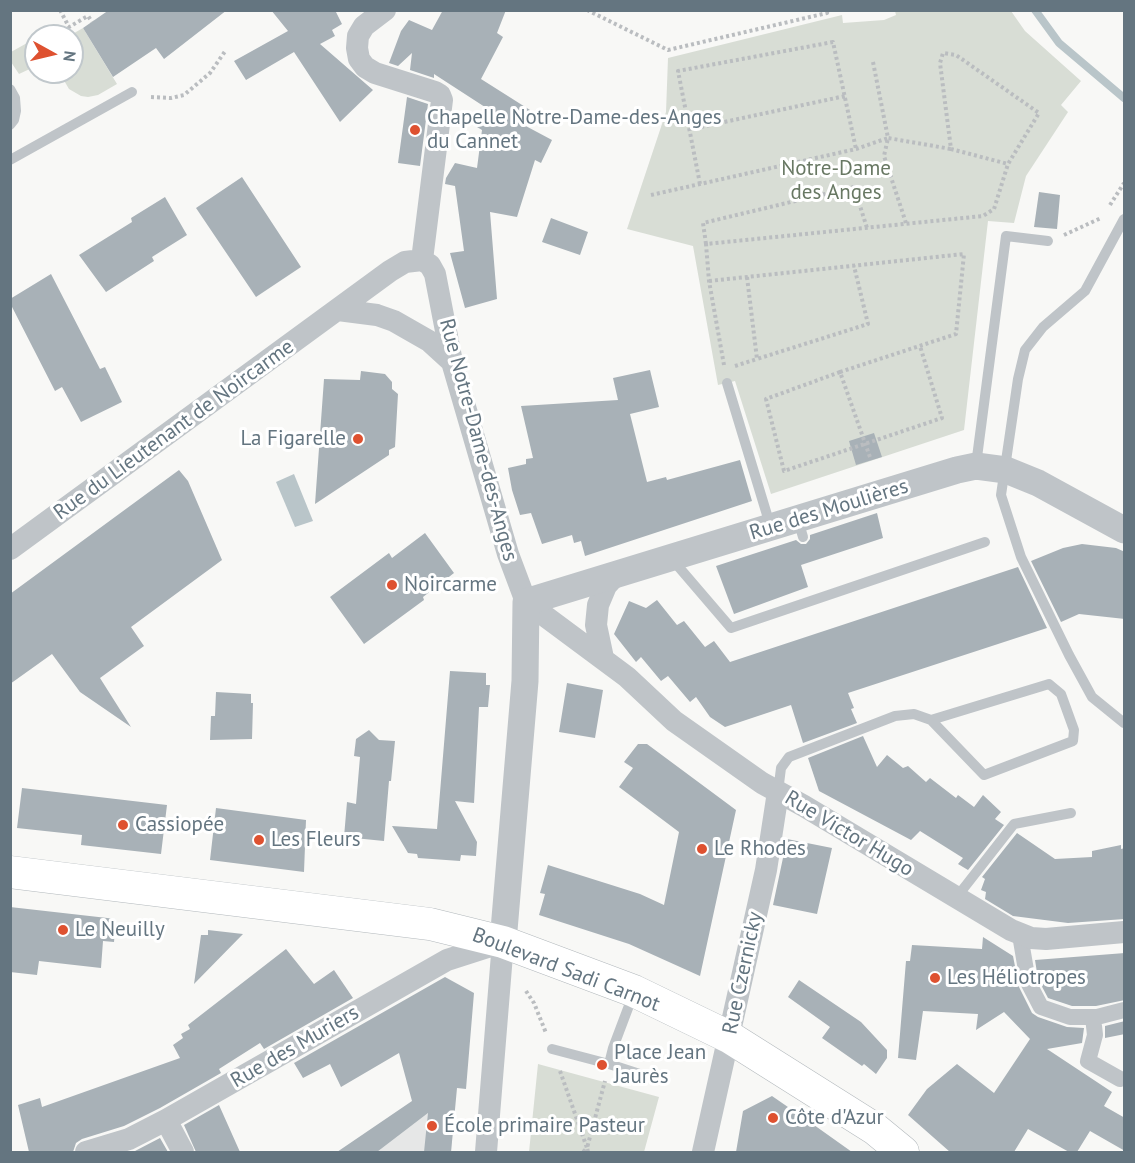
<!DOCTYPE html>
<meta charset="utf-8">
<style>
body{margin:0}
#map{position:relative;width:1135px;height:1163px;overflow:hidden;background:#f8f8f6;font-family:"PT Sans",sans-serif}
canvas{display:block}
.frame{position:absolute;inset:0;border:12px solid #647580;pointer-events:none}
.north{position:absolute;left:24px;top:24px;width:60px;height:60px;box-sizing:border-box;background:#fff;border:2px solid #c1c8cc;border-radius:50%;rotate:98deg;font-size:16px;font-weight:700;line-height:24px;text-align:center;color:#647580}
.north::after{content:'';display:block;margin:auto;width:21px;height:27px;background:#de5130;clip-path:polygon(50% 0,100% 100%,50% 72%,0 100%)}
</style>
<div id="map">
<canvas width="1135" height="1163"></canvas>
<div class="frame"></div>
<div class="north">N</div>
</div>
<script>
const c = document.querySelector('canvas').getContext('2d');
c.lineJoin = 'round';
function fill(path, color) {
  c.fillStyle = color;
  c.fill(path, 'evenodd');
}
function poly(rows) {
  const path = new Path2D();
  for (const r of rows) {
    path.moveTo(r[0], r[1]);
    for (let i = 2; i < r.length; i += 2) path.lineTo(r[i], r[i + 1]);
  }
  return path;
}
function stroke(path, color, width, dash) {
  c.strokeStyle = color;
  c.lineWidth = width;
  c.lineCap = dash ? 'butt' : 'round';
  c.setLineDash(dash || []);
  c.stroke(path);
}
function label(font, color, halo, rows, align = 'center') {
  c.font = font + ' "PT Sans",sans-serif';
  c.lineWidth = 6;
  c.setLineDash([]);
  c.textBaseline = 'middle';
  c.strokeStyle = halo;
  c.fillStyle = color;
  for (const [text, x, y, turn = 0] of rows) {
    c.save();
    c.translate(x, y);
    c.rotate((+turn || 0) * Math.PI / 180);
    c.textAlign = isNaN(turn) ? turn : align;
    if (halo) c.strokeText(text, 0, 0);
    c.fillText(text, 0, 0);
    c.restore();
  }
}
const built = poly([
 [455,1110,451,1152,377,1152,428,1113]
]);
const green = poly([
 [895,11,1011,11,1025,31,1081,81,1061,105,1068,112,1026,176,1014,223,988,221,964,430,771,494,735,381,718,385,693,246,627,229,666,112,668,58,842,15,843,23,884,20,896,15],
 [83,28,117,84,98,95,88,97,81,96,69,89,59,72,72,72,72,36,69,36],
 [36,38,36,66,19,74,11,62,11,52],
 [538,1064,659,1097,644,1152,529,1152]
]);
const water = poly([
 [294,474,313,521,295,527,276,482]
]);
const stream = poly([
 [1035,10,1059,43,1124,98]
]);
const building = poly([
 [109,10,227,10,164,59,156,48,113,77,83,28],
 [271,10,320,10,321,12,335,10,342,24,332,30,335,36,320,44,373,90,340,122,294,52,246,80,234,61,288,31],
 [443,10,506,10,497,33,503,37,481,79,530,110,522,124,552,140,541,163,535,160,517,217,490,212,497,299,465,308,450,253,464,251,455,186,445,184,446,178,455,163,477,168,482,130,477,127,488,109,434,74,434,78,410,70,412,53,398,66,389,63,401,31,409,20,432,30],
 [407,97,428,104,420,166,398,163],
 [242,177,301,267,256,297,196,208],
 [1039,192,1060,195,1057,229,1034,227],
 [165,197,187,235,152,257,154,261,106,292,79,255,132,222,131,218],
 [551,218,588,232,580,255,542,242],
 [51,274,100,369,105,367,122,402,81,422,62,387,55,391,10,303,10,299],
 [650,370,659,407,630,414,647,482,666,477,667,480,740,460,752,501,585,556,581,541,574,543,572,535,542,544,531,513,520,515,512,490,508,468,526,464,526,459,533,458,521,406,618,400,613,378],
 [361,371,385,374,392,382,392,389,398,394,395,447,389,450,389,455,315,504,324,379,360,380],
 [874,433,882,457,856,465,849,441],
 [179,470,188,481,222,560,131,627,144,646,100,678,131,727,80,692,52,654,10,684,10,594],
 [877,513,883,538,801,565,808,587,734,614,716,566,796,540,801,544,806,544,810,539,810,535],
 [425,533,454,573,423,597,424,600,364,644,330,597,389,553,392,558],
 [1082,544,1116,548,1125,552,1125,619,1079,614,1061,622,1031,561,1063,548],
 [1018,567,1047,628,848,693,854,708,851,709,857,723,803,743,791,705,725,727,710,717,696,697,690,702,668,676,661,681,641,657,636,662,614,634,629,601,646,608,657,600,677,625,684,621,705,647,714,641,730,662],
 [450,671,486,673,486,685,490,685,488,707,479,707,474,803,455,801,477,842,476,856,461,855,460,861,418,858,417,854,408,853,392,826,437,829],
 [567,683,603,690,595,738,559,732],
 [216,692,251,694,251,703,253,703,252,739,210,740,211,716,215,716],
 [369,730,379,740,395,741,391,781,389,781,384,841,344,837,347,802,356,804,360,757,354,756,356,739],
 [863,736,877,767,887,755,903,768,908,766,926,782,930,778,956,798,958,795,974,807,983,795,1001,812,995,819,1004,825,968,870,958,864,963,858,920,831,911,840,819,791,808,758],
 [638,744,647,744,736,810,700,976,629,944,539,915,545,894,540,893,548,865,640,894,664,905,679,832,619,787,633,768,624,762],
 [22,788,167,805,161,854,81,845,82,835,17,828],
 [216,808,306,820,304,872,210,860],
 [1017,833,1055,859,1092,857,1092,851,1121,845,1121,849,1125,848,1125,919,1068,923,1013,916,985,899,986,892,981,890,985,879,982,877],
 [787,839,832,848,817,914,773,905],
 [10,907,116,919,114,942,103,941,101,968,39,961,37,975,10,972],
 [208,930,243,934,194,984,201,935,208,935],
 [983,937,1013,956,1019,987,1032,1013,1038,1017,1067,1027,1084,1028,1082,1043,1047,1049,1112,1092,1104,1106,1125,1118,1125,1151,1090,1131,1077,1152,1069,1152,1028,1129,1014,1152,950,1152,908,1115,927,1089,957,1064,994,1093,1030,1039,1004,1012,976,1030,978,1014,923,1011,916,1060,898,1058,906,961,910,961,912,945,982,949],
 [286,949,314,984,334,970,353,998,264,1049,260,1043,219,1069,221,1073,160,1108,124,1126,82,1139,76,1143,73,1152,29,1152,18,1105,40,1098,42,1107,180,1058,173,1045,183,1038,181,1034,190,1029,188,1025],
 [1125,953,1125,1000,1096,1006,1072,1006,1048,998,1038,979,1035,960],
 [445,977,474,993,466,1089,457,1088,451,1152,424,1152,428,1113,377,1152,337,1152,412,1101,399,1053,341,1087,330,1064,303,1078,294,1063],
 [799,980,861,1022,887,1050,887,1058,876,1074,864,1064,862,1066,822,1038,830,1027,788,997],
 [1125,1021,1125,1034,1105,1038,1105,1026],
 [772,1096,814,1125,852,1152,736,1152,743,1111],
 [219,1105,240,1152,196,1152,184,1125],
 [160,1138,168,1152,131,1152,135,1151]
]);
const path = poly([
 [60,10,69,27,88,16,92,22],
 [587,10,668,50,827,13,828,10],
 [873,62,888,138,951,149],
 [151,97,171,98,184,95,210,73,226,50],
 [701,127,845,96],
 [700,184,678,71,833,42,856,149],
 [651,195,856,149,888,138,884,156,906,223],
 [1110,205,1124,183],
 [1064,235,1101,218],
 [706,244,703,223,854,187,867,228],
 [747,277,757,359,868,324,854,266],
 [709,281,964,254,956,334,840,372,871,460],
 [724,365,709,281,706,244,983,216,994,209,1008,164,1039,113,956,55,943,53,940,63,951,149,1008,164],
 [735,366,757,359],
 [840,372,766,399,784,471,942,418,920,346],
 [526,991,534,1003,546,1033],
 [560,1071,587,1148,583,1152],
 [588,1152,587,1148,605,1081]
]);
const service = poly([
 [10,89,15,98,16,111,14,120,10,125],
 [10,160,132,92],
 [1124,219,1085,291,1043,327,1025,350,1018,379,1001,495,1021,557,1069,655,1092,697,1124,723],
 [727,383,771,528],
 [976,465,1006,236,1048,241],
 [798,520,803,537],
 [671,558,731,628,985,542],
 [778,792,781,768,789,757,895,716,914,714,931,720,984,775,1073,741,1074,730,1061,694,1049,684,931,720],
 [956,898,1014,824,1071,813],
 [633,995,613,1048,609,1064,652,1078],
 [552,1049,609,1064]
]);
const pedestrian = poly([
 [1020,935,1028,982,1041,1007,1070,1017,1097,1017,1124,1010],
 [1093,1017,1095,1035,1088,1061,1120,1079]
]);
const minor = poly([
 [385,10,364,26,358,36,357,48,359,59,365,67,375,73,435,92,440,95,442,100,422,260],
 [422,260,430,265,435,274,452,362,508,554,526,602,627,677,674,721,762,783,804,806,1011,930,1031,938,1046,939,1124,932],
 [338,310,377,315,394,321,429,341,452,362],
 [10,549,390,271,405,262,422,260],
 [603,658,596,625,598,605,606,586,615,576],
 [166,1120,183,1152],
 [86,1152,129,1139,166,1120,447,960,503,942,486,1152],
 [703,1152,766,870,778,792]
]);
const tertiary = poly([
 [503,942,525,681,526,602,957,470,976,466,1006,470,1038,483,1124,530]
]);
const secondary = poly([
 [10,872,430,924,503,942,634,991,729,1037,875,1129,903,1152]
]);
const markers = [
 [415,130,6,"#de5130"],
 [358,439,6,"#de5130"],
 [392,585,6,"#de5130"],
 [123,825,6,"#de5130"],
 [259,840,6,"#de5130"],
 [702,849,6,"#de5130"],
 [63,930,6,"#de5130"],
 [935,978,6,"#de5130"],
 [602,1065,6,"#de5130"],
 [773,1118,6,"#de5130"],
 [432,1126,6,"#de5130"]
];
const poiNames = [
 ["Chapelle Notre-Dame-des-Anges",427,118],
 ["du Cannet",427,142],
 ["La Figarelle",346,439,"right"],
 ["Noircarme",404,585],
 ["Cassiopée",135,825],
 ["Les Fleurs",271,840],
 ["Le Rhodes",714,849],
 ["Le Neuilly",75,930],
 ["Les Héliotropes",947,978],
 ["Place Jean",614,1053],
 ["Jaurès",614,1077],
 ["Côte d'Azur",785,1118],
 ["École primaire Pasteur",444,1126]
];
const parkNames = [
 ["Notre-Dame",836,169],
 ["des Anges",836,193]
];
const streetNames = [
 ["Rue du Lieutenant de Noircarme",174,430,-36],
 ["Rue Notre-Dame-des-Anges",478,440,75],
 ["Rue des Moulières",829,510,-17],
 ["Rue Victor Hugo",849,834,31],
 ["Boulevard Sadi Carnot",566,970,21],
 ["Rue Czernicky",743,973,-78],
 ["Rue des Muriers",295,1047,-30]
];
fill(built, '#e6e7e7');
fill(green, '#d8ddd5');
fill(water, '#b9c5c9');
stroke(stream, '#b9c5c9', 8);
fill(building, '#a8b1b7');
stroke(secondary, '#b2b8bc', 33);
stroke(path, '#babdc0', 4, [3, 3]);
stroke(service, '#bfc4c8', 10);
stroke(pedestrian, '#bfc4c8', 16);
stroke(minor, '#bfc4c8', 22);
stroke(tertiary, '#bfc4c8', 27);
stroke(secondary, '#fff', 32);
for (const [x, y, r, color] of markers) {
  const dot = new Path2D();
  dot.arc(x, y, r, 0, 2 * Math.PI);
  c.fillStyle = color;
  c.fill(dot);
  stroke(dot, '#fff', 2);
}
label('21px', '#647580', '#fff', poiNames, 'left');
label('21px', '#687863', '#fff', parkNames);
label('21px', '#647580', '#fff', streetNames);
</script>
